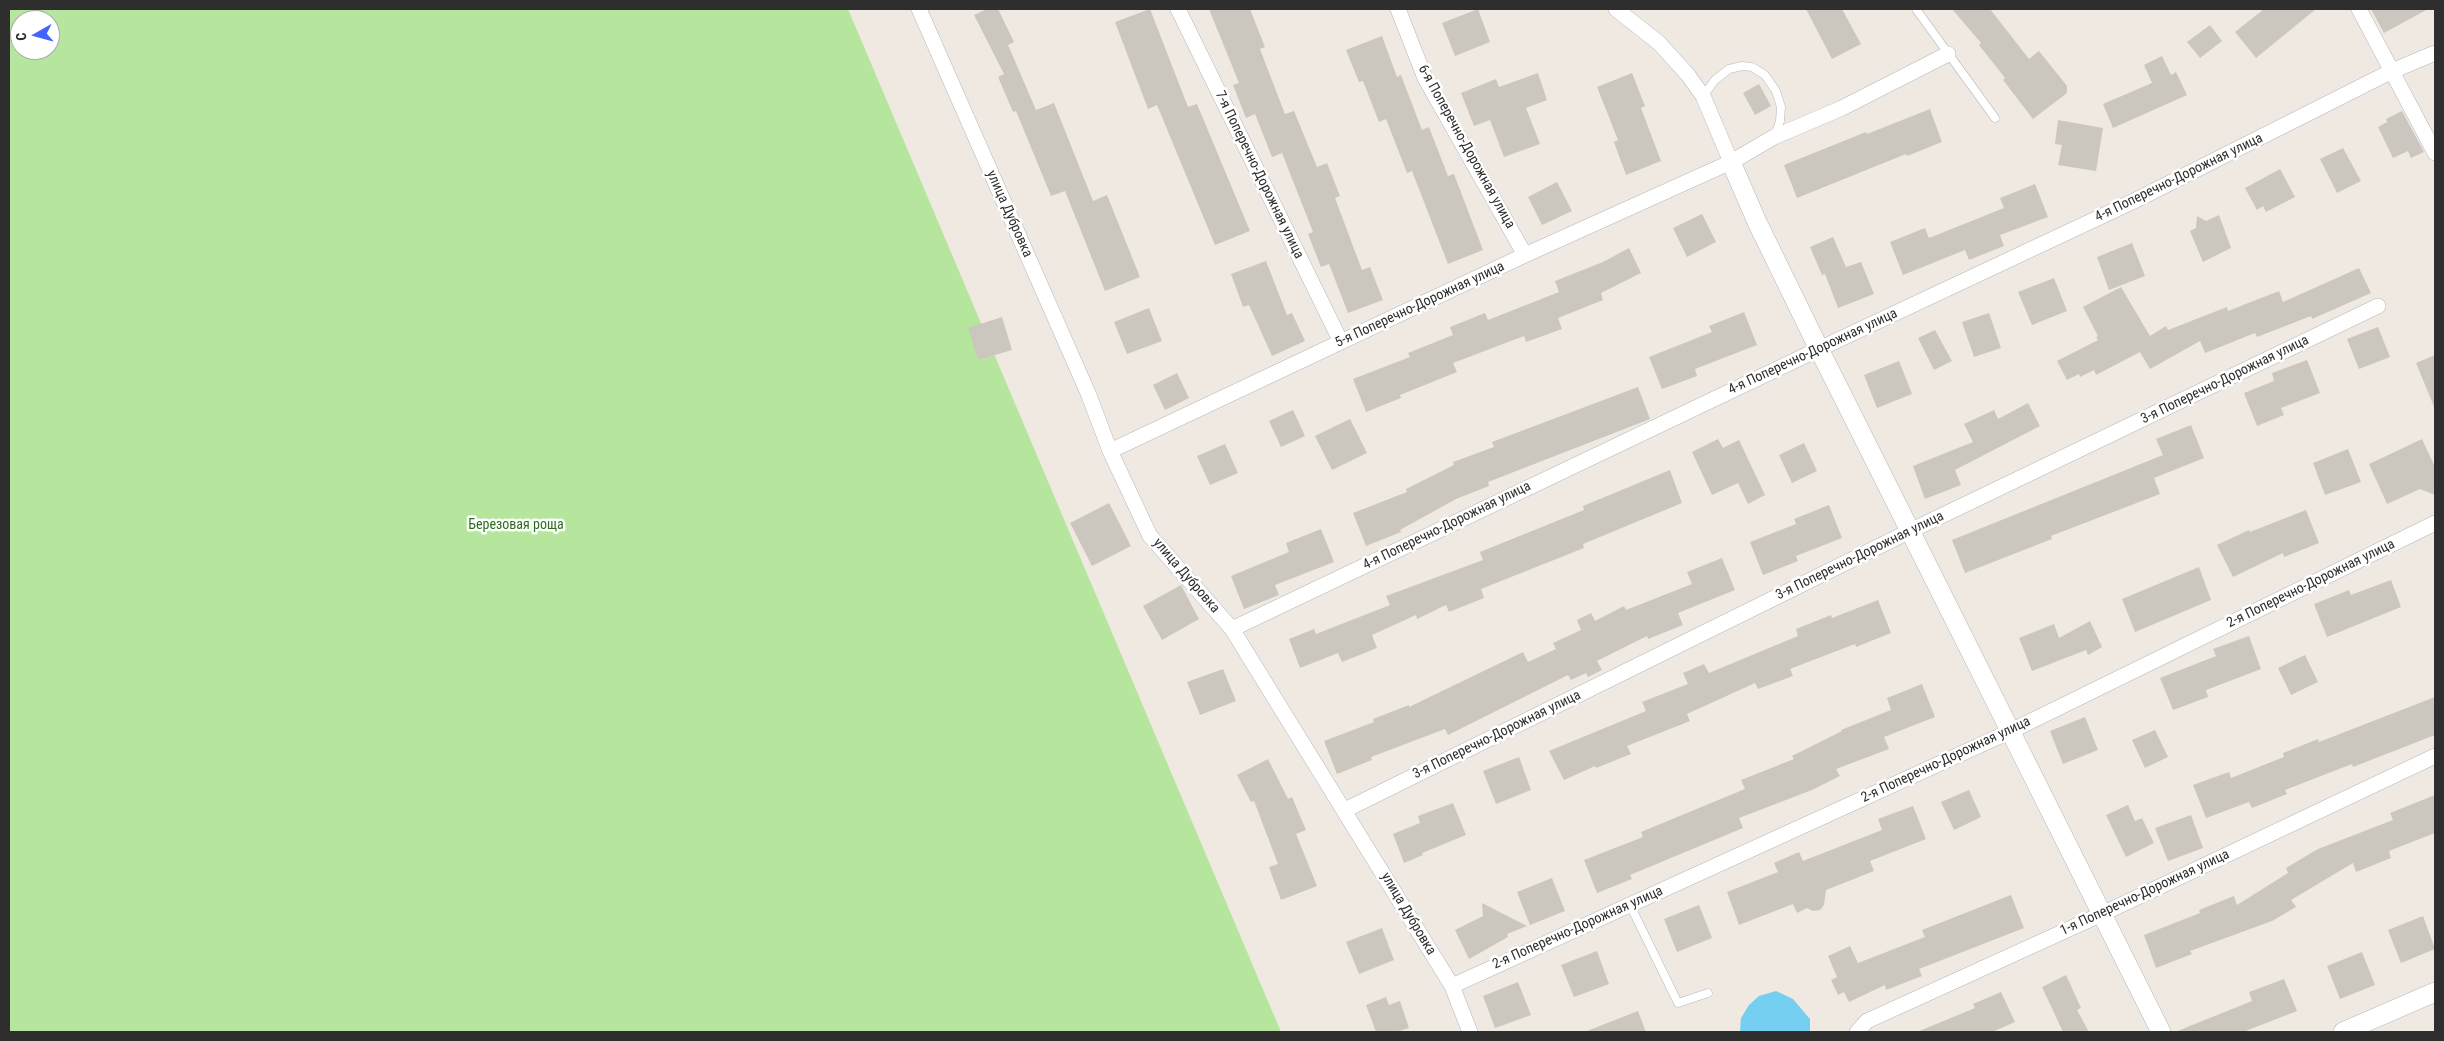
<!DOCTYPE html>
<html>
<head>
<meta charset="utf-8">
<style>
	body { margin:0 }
	#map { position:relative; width:2444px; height:1041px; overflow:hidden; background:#efe9e1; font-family:"Roboto Condensed",sans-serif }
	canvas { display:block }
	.frame { position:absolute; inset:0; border:10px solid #2e2e2e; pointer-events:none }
	.north { position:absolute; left:10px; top:10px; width:50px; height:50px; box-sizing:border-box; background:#fff; border:1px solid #ababab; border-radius:50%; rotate:263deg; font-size:14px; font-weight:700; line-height:20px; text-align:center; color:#2e2e2e }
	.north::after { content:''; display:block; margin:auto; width:18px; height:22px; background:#4264fb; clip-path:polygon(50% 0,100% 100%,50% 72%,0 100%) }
</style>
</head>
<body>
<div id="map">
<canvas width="2444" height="1041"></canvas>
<div class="frame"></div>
<div class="north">С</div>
</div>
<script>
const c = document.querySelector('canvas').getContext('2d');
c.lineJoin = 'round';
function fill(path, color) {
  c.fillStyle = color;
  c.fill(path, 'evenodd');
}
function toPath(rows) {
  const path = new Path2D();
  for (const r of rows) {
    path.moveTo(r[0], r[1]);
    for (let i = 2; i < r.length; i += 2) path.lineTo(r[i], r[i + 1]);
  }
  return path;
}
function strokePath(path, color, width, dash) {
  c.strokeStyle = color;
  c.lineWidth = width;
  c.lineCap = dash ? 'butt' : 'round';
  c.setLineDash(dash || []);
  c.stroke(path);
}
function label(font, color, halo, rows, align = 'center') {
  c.font = font + ' "Roboto Condensed",sans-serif';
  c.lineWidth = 5;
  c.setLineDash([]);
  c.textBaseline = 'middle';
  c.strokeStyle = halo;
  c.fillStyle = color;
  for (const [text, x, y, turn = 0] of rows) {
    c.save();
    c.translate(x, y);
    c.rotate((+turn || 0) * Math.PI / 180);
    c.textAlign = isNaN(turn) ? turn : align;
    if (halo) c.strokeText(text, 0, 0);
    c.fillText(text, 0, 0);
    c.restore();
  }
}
const green = toPath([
	[9,9,848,9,1281,1032,9,1032],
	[20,20,50,20,50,50,20,50]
]);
const water = toPath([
	[1776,991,1793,999,1810,1019,1810,1032,1740,1032,1741,1018,1749,1005,1759,996]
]);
const building = toPath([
	[987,9,998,9,1014,42,1008,45,1036,110,1054,103,1093,201,1107,195,1140,277,1105,291,1065,191,1051,196,1016,111,1013,112,998,77,1004,74,974,15],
	[1150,9,1188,107,1197,104,1250,231,1215,245,1157,105,1148,109,1115,22],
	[1209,9,1250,9,1265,47,1260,49,1285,114,1294,111,1317,167,1327,163,1340,196,1335,198,1362,270,1370,267,1383,300,1348,313,1329,264,1321,267,1308,234,1313,232,1282,153,1272,157,1255,114,1246,118,1233,85,1239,83],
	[1478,9,1490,42,1455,56,1442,23],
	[1806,9,1842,9,1861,44,1832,59],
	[1952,9,1990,9,2029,59,2039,51,2067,86,2067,93,2033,119,2003,80,2005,78,1979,45,1981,43],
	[2264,9,2316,9,2256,58,2235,32],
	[2371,9,2428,9,2384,33],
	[2210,25,2222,41,2200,58,2187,42],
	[1382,36,1397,77,1401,75,1422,130,1429,127,1448,176,1454,174,1483,250,1448,264,1412,171,1407,173,1386,119,1379,122,1363,81,1359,82,1346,50],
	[2162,56,2171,75,2176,72,2187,95,2113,128,2103,104,2152,83,2144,65],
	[1538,73,1547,100,1526,108,1540,144,1504,157,1490,120,1474,126,1461,93,1496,79,1499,87],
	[1632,73,1645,106,1641,108,1661,161,1626,175,1614,142,1618,140,1597,87],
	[1759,84,1771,106,1755,115,1743,93],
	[1930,109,1942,142,1907,156,1906,154,1797,198,1784,165,1866,132,1867,134],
	[2402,111,2424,152,2411,158,2408,151,2393,158,2378,127,2387,122,2386,119],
	[2058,120,2103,128,2096,171,2058,165,2062,145,2055,144],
	[2343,148,2361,181,2337,193,2320,159],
	[2280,169,2295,197,2266,212,2263,206,2257,210,2245,188],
	[1557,182,1572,211,1542,225,1528,197],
	[2035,184,2048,217,2000,235,2004,246,1969,260,1965,250,1903,275,1890,242,1925,228,1929,238,2004,208,2000,198],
	[1702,214,1716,242,1687,257,1673,228],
	[2219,215,2231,248,2203,262,2190,231,2196,228,2197,216,2206,221],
	[1833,237,1846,267,1861,262,1874,294,1838,308,1825,274,1822,275,1810,247],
	[2132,243,2145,276,2109,290,2097,257],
	[1629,248,1641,273,1601,293,1603,300,1558,318,1562,329,1526,342,1524,336,1453,363,1457,372,1400,395,1401,398,1366,412,1353,379,1410,357,1408,353,1453,335,1450,327,1485,313,1488,320,1559,292,1555,281,1603,262],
	[1266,261,1287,315,1292,313,1305,341,1272,356,1249,305,1243,307,1231,274],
	[2359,268,2371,293,2312,319,2311,316,2257,337,2255,333,2205,353,2200,341,2150,369,2140,352,2096,375,2094,370,2080,377,2079,374,2067,380,2057,361,2098,340,2096,337,2098,336,2083,307,2121,287,2150,336,2166,326,2168,330,2227,307,2228,311,2279,291,2283,302],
	[2054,278,2067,311,2032,325,2018,292],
	[1149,308,1162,341,1127,354,1114,322],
	[1744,312,1757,345,1695,369,1697,376,1662,389,1649,357,1712,332,1709,326],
	[1989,313,2001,348,1974,357,1962,322],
	[1002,317,1012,350,978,360,968,328],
	[2378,327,2390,357,2359,369,2347,339],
	[1935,330,1952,361,1934,370,1918,338],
	[2435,355,2435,409,2416,363],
	[2307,360,2320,393,2281,408,2284,415,2257,426,2244,393,2274,381,2272,373],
	[1899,361,1912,394,1877,408,1864,375],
	[1177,373,1189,398,1165,410,1153,385],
	[1638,387,1650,419,1488,482,1489,486,1456,499,1400,530,1401,532,1366,546,1353,513,1407,492,1406,489,1454,465,1453,462,1494,447,1492,442],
	[2028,403,2040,426,1955,470,1961,485,1925,499,1913,466,1973,442,1964,424,1994,410,1998,419],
	[1293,410,1305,436,1281,447,1269,421],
	[1350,419,1367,453,1332,470,1315,436],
	[2191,425,2204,458,2154,478,2160,494,2051,536,2052,539,1965,573,1952,540,2163,455,2156,439],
	[1718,439,1723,448,1739,440,1765,495,1748,504,1738,483,1712,495,1692,452],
	[2422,439,2435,467,2435,495,2420,489,2387,504,2369,464],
	[1804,443,1817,471,1792,483,1779,455],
	[1225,444,1238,473,1210,485,1197,456],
	[2348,449,2361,482,2325,495,2313,463],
	[1670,470,1682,503,1583,544,1584,548,1481,589,1484,598,1449,612,1446,605,1417,619,1416,615,1372,635,1377,648,1342,662,1338,653,1300,668,1289,639,1314,629,1316,634,1390,605,1386,596,1483,560,1480,552,1584,510,1583,506],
	[1109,503,1131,546,1092,566,1070,523],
	[1829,505,1842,538,1796,556,1798,561,1763,575,1750,542,1796,524,1794,519],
	[2306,510,2319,543,2284,557,2283,553,2233,577,2217,545,2249,530,2250,532],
	[1321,529,1334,562,1275,585,1279,595,1244,609,1231,576,1289,552,1286,543],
	[1722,558,1735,590,1678,613,1683,625,1648,639,1647,636,1597,661,1602,670,1588,677,1586,673,1571,680,1568,675,1448,735,1445,729,1371,757,1372,760,1337,774,1324,741,1374,722,1373,719,1409,705,1409,707,1523,652,1528,662,1556,649,1553,643,1581,630,1577,620,1591,613,1595,621,1624,606,1626,610,1692,584,1687,572],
	[2199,567,2211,600,2135,632,2122,599],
	[2391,580,2401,607,2327,637,2314,604,2349,590,2351,595],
	[1181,585,1199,619,1162,640,1143,606],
	[1878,600,1891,633,1856,647,1855,644,1790,669,1793,676,1758,689,1755,683,1687,714,1690,721,1627,746,1631,754,1596,768,1595,766,1564,780,1549,751,1646,711,1642,702,1688,684,1683,673,1704,664,1709,673,1798,636,1796,629,1831,615,1832,618],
	[2090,621,2102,647,2088,655,2086,650,2032,671,2019,638,2054,624,2059,638],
	[2249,636,2261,669,2206,690,2208,697,2173,710,2160,678,2216,656,2213,649],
	[2305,655,2318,682,2291,695,2278,668],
	[1223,669,1236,701,1200,715,1187,682],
	[1922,684,1935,717,1884,737,1889,749,1836,769,1840,776,1812,790,1739,818,1743,828,1630,875,1632,879,1597,893,1584,860,1643,837,1641,832,1745,789,1741,780,1794,759,1792,756,1842,731,1841,730,1891,710,1887,698],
	[2435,697,2435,735,2353,767,2352,764,2285,790,2287,794,2252,808,2249,802,2206,818,2193,785,2229,772,2231,778,2284,757,2283,753,2318,739,2319,742],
	[2085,717,2098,750,2063,764,2050,731],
	[2155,730,2168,757,2145,768,2132,740],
	[1519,757,1531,790,1496,804,1483,771],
	[1268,759,1288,799,1292,797,1306,830,1296,834,1317,886,1281,900,1269,867,1278,864,1254,801,1251,802,1237,775],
	[1969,790,1981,817,1954,830,1941,802],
	[2435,795,2435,833,2389,851,2391,858,2356,872,2353,863,2291,900,2296,907,2272,921,2190,951,2192,954,2156,968,2144,935,2200,913,2199,910,2234,896,2237,905,2288,873,2286,868,2318,849,2393,820,2390,813],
	[1453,803,1466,835,1422,853,1423,855,1404,863,1393,834,1420,823,1418,816],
	[2128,805,2135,821,2142,818,2154,843,2126,857,2106,815],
	[1913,806,1926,839,1870,861,1874,871,1826,890,1824,905,1820,910,1813,911,1807,908,1797,913,1793,904,1739,925,1727,892,1778,872,1774,863,1799,852,1803,861,1882,830,1878,819],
	[2191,815,2203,848,2168,861,2155,828],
	[1552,878,1565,911,1530,925,1517,892],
	[2011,895,2024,928,1919,969,1922,976,1886,990,1885,985,1849,1002,1844,992,1838,995,1831,980,1837,977,1828,956,1850,946,1858,963,1925,937,1922,930],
	[1482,903,1527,926,1507,934,1508,937,1469,959,1455,930,1483,916],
	[1699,905,1712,938,1677,952,1664,919],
	[2423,916,2435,949,2401,963,2388,930],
	[1382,928,1394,960,1359,974,1346,942],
	[1597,951,1609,984,1574,997,1561,965],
	[2362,952,2375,985,2340,999,2327,966],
	[2066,975,2081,1008,2077,1010,2089,1032,2063,1032,2042,987],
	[2284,979,2297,1011,2243,1032,2175,1032,2252,1001,2249,992],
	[1518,982,1531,1015,1495,1028,1483,996],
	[2001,992,2015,1022,1992,1032,1917,1032,1975,1008,1973,1004],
	[1386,997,1389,1005,1400,1001,1409,1028,1396,1032,1376,1032,1366,1005],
	[1638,1011,1646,1032,1587,1032,1587,1031]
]);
const service = toPath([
	[1916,9,1995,118],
	[1703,96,1715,80,1729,69,1742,66,1752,67,1765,75,1776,91,1781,107,1780,121,1775,135],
	[1630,905,1678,1003,1708,993]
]);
const minor = toPath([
	[919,9,1088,393,1110,451,1150,536,1232,629,1452,986,1470,1032],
	[1178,9,1341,342],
	[1398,9,1425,78,1525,255],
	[1616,9,1659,43,1688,75,1703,96,1731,162],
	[2359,9,2435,153],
	[1110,451,1525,255,1731,162,1774,137,1842,108,1948,54],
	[1232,629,1819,349,2134,201,2392,71,2435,53],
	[1345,810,1912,530,2378,306],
	[1452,986,2011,731,2435,523],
	[1857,1032,1867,1021,2102,914,2435,756]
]);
const tertiary = toPath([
	[1731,162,1757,222,1819,349,2161,1032],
	[2343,1032,2435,992]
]);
const streetNames = [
	["6-я Поперечно-Дорожная улица",1466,147,61],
	["7-я Поперечно-Дорожная улица",1259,175,64],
	["4-я Поперечно-Дорожная улица",2179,178,-26],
	["улица Дубровка",1009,214,66],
	["5-я Поперечно-Дорожная улица",1420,305,-25],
	["4-я Поперечно-Дорожная улица",1813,352,-25],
	["3-я Поперечно-Дорожная улица",2225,380,-26],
	["4-я Поперечно-Дорожная улица",1447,526,-26],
	["3-я Поперечно-Дорожная улица",1860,556,-26],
	["улица Дубровка",1186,576,49],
	["2-я Поперечно-Дорожная улица",2311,584,-26],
	["3-я Поперечно-Дорожная улица",1497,735,-26],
	["2-я Поперечно-Дорожная улица",1946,760,-25],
	["1-я Поперечно-Дорожная улица",2145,893,-25],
	["улица Дубровка",1408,914,59],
	["2-я Поперечно-Дорожная улица",1578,928,-24]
];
const parkNames = [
	["Березовая роща",516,525]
];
fill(green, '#b6e59e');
fill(water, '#75cff0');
fill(building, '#cbc7bf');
strokePath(service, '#b4b7c1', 9);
strokePath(minor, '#b4b7c1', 16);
strokePath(tertiary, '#b4b7c1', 20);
strokePath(service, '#fff', 8);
strokePath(minor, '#fff', 15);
strokePath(tertiary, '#fff', 19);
label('14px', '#2e2e2e', '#fff', streetNames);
label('14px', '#2c6e1b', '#fff', parkNames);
</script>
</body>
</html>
